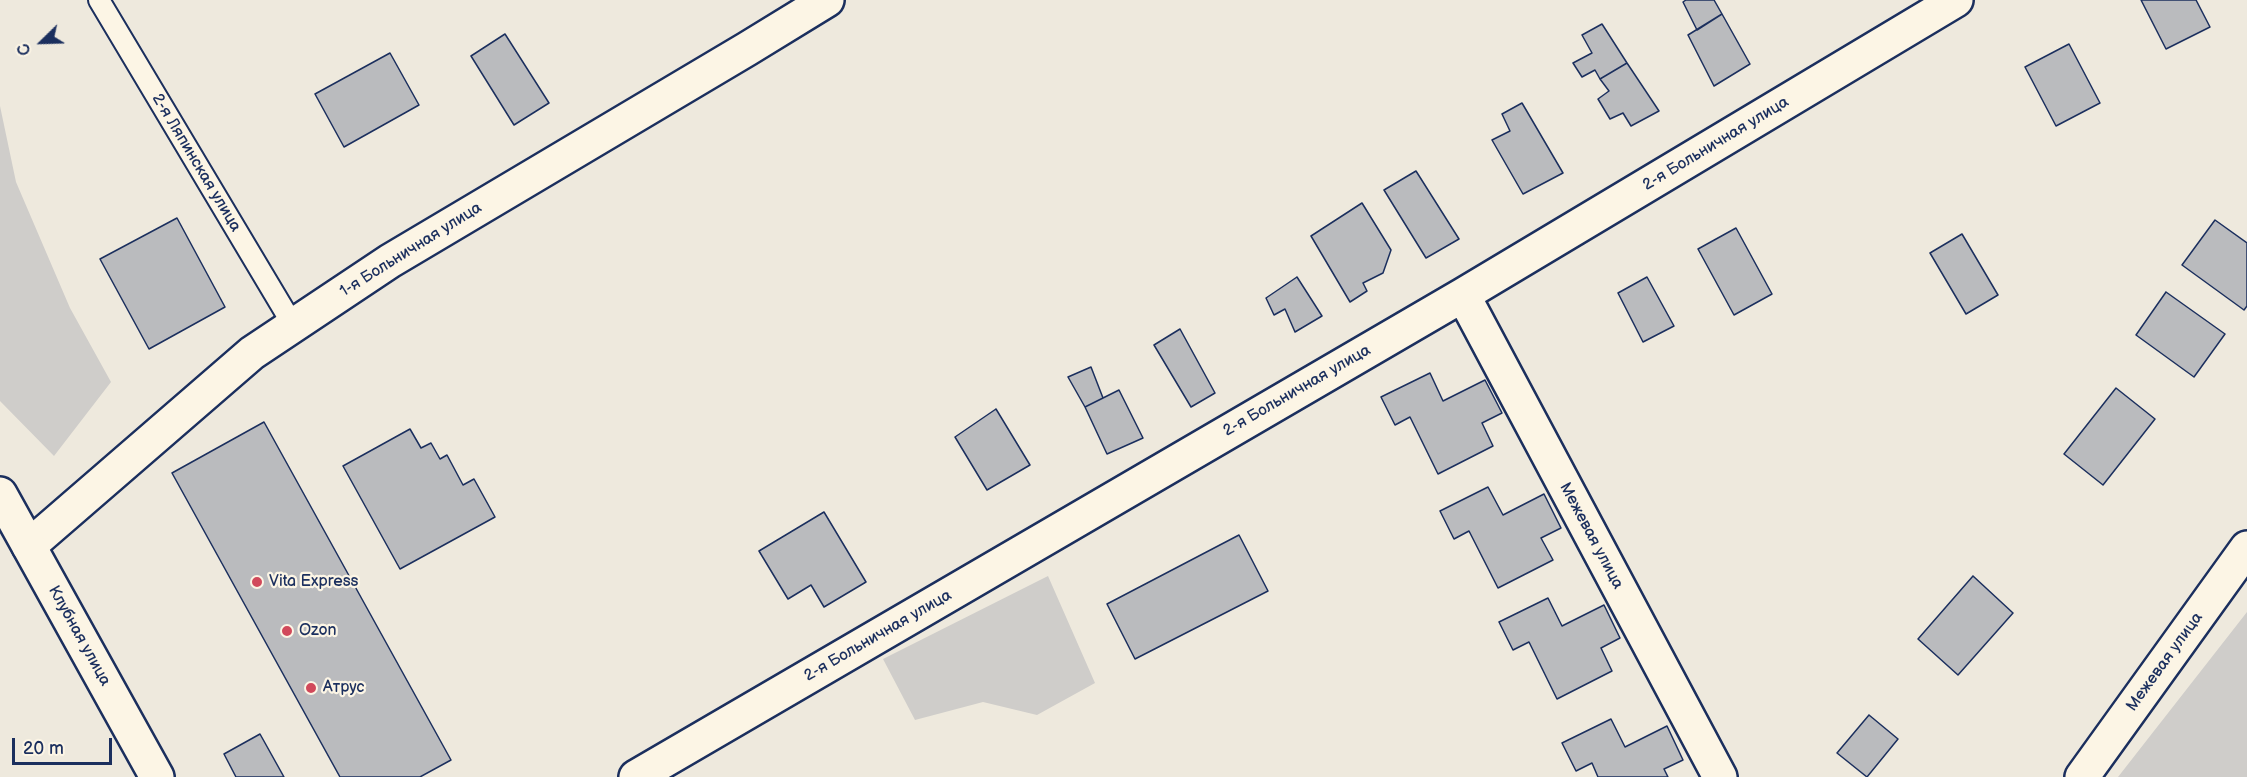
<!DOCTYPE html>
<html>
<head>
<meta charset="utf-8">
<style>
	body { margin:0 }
	#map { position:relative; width:2247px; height:777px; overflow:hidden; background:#eee9dd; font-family:"Balsamiq Sans",sans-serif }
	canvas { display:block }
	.north { position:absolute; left:12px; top:12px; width:60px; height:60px; -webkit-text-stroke:4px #fcf5e5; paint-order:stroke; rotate:247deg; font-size:16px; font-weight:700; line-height:24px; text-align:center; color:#1b2f5e }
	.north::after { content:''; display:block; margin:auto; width:21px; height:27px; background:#1b2f5e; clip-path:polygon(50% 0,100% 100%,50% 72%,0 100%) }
	.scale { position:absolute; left:12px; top:738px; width:100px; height:27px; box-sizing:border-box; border:3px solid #1b2f5e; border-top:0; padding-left:8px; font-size:18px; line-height:21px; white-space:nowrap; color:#1b2f5e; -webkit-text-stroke:4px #fcf5e5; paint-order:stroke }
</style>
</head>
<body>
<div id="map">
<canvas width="2247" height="777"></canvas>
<div class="north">С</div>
<div class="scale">20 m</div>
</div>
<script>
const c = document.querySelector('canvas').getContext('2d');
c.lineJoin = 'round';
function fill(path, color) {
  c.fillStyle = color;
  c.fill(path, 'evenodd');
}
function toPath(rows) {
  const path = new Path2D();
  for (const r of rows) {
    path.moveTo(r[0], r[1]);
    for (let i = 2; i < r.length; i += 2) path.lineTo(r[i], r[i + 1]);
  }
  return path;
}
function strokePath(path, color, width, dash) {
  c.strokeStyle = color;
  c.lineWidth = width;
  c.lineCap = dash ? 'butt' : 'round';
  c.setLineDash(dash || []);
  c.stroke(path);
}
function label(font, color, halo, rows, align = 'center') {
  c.font = font + ' "Balsamiq Sans",sans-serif';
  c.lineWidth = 4.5;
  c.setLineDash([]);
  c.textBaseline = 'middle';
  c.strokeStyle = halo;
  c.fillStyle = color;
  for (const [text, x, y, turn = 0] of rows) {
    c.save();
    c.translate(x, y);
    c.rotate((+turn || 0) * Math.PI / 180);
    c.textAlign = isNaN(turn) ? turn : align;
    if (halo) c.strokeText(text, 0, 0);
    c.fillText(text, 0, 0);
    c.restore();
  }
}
const green = toPath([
	[0,106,16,182,70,308,111,382,54,456,0,401],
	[1048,576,1095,683,1037,715,983,702,915,720,883,659],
	[2247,612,2247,777,2118,777]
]);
const building = toPath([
	[1686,0,1714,0,1722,14,1697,30,1683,2,1686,0],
	[2141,0,2196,0,2210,27,2166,49,2141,0],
	[1722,14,1750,64,1714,86,1688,35,1722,14],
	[1602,24,1627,63,1600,79,1595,70,1582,77,1573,63,1592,53,1582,35,1602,24],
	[505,34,549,103,514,125,471,56,505,34],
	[2069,44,2100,103,2056,126,2025,67,2069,44],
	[390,53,419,105,344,147,315,94,390,53],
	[1627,63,1659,111,1631,126,1623,113,1610,119,1598,99,1609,91,1600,79,1627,63],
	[1522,103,1563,173,1523,194,1492,140,1510,131,1502,114,1522,103],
	[1416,171,1459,239,1426,258,1384,190,1416,171],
	[1362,203,1391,250,1383,273,1363,283,1367,291,1350,302,1311,236,1362,203],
	[177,218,225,307,149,349,100,259,177,218],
	[2215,220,2247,243,2247,306,2244,310,2182,265,2215,220],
	[1736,228,1772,294,1734,315,1698,249,1736,228],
	[1962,234,1998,295,1966,314,1930,253,1962,234],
	[1297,277,1322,316,1295,332,1285,309,1274,315,1266,298,1297,277],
	[1647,277,1674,326,1643,342,1618,293,1647,277],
	[2166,292,2225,334,2194,377,2136,335,2166,292],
	[1180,329,1215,393,1191,407,1154,345,1180,329],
	[1091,367,1103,398,1085,407,1068,377,1091,367],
	[1430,373,1443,401,1485,380,1502,413,1482,423,1493,446,1438,474,1410,417,1395,425,1381,397,1430,373],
	[2116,388,2155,419,2103,485,2064,454,2116,388],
	[1119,390,1143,438,1107,454,1085,407,1119,390],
	[996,409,1030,465,987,490,955,437,996,409],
	[264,422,451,760,420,777,340,777,172,473,264,422],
	[410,429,421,448,431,443,440,459,447,455,463,485,474,479,495,517,400,569,343,466,410,429],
	[1488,487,1503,515,1544,494,1561,528,1541,538,1553,560,1498,588,1469,531,1454,539,1440,511,1488,487],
	[824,512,866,582,824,607,811,585,788,599,759,551,824,512],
	[1239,535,1268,591,1135,659,1107,604,1239,535],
	[1973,576,2013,613,1958,675,1918,639,1973,576],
	[1548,598,1562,626,1604,605,1620,638,1601,648,1612,671,1557,699,1529,642,1513,650,1499,622,1548,598],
	[1869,715,1898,739,1867,777,1837,753,1869,715],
	[1611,719,1625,747,1667,726,1683,760,1664,769,1668,777,1598,777,1592,763,1576,771,1562,743,1611,719],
	[260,734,284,777,236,777,224,754,260,734]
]);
const service = toPath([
	[99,0,293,325]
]);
const minor = toPath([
	[1463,295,1720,777],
	[29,546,252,353,390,261,747,49,827,0],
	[636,777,1463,295,1956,0]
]);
const tertiary = toPath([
	[0,494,157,777],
	[2082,777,2247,548]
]);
const markers = [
	[257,582,6,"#d1495b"],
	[287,631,6,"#d1495b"],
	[311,688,6,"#d1495b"]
];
const streetNames = [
	["2-я Больничная улица",1716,144,-31],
	["2-я Ляпинская улица",196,163,59],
	["1-я Больничная улица",411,250,-32],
	["2-я Больничная улица",1297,391,-30],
	["Межевая улица",1591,536,62],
	["Клубная улица",79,636,61],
	["2-я Больничная улица",878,636,-30],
	["Межевая улица",2165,662,-54]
];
const poiNames = [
	["Vita Express",269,582],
	["Ozon",299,631],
	["Атрус",323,688]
];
fill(green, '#cfcdca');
fill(building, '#babbbe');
strokePath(building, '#1b2f5e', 1.5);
strokePath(service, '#1b2f5e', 24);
strokePath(minor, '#1b2f5e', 38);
strokePath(tertiary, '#1b2f5e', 38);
strokePath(service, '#fcf5e5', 20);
strokePath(minor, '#fcf5e5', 33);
strokePath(tertiary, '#fcf5e5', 33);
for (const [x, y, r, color] of markers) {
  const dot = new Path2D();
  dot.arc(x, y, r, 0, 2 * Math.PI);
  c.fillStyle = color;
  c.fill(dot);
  strokePath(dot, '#fcf5e5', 2);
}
label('16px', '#1b2f5e', '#fcf5e5', streetNames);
label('16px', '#1b2f5e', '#fcf5e5', poiNames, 'left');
</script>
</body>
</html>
